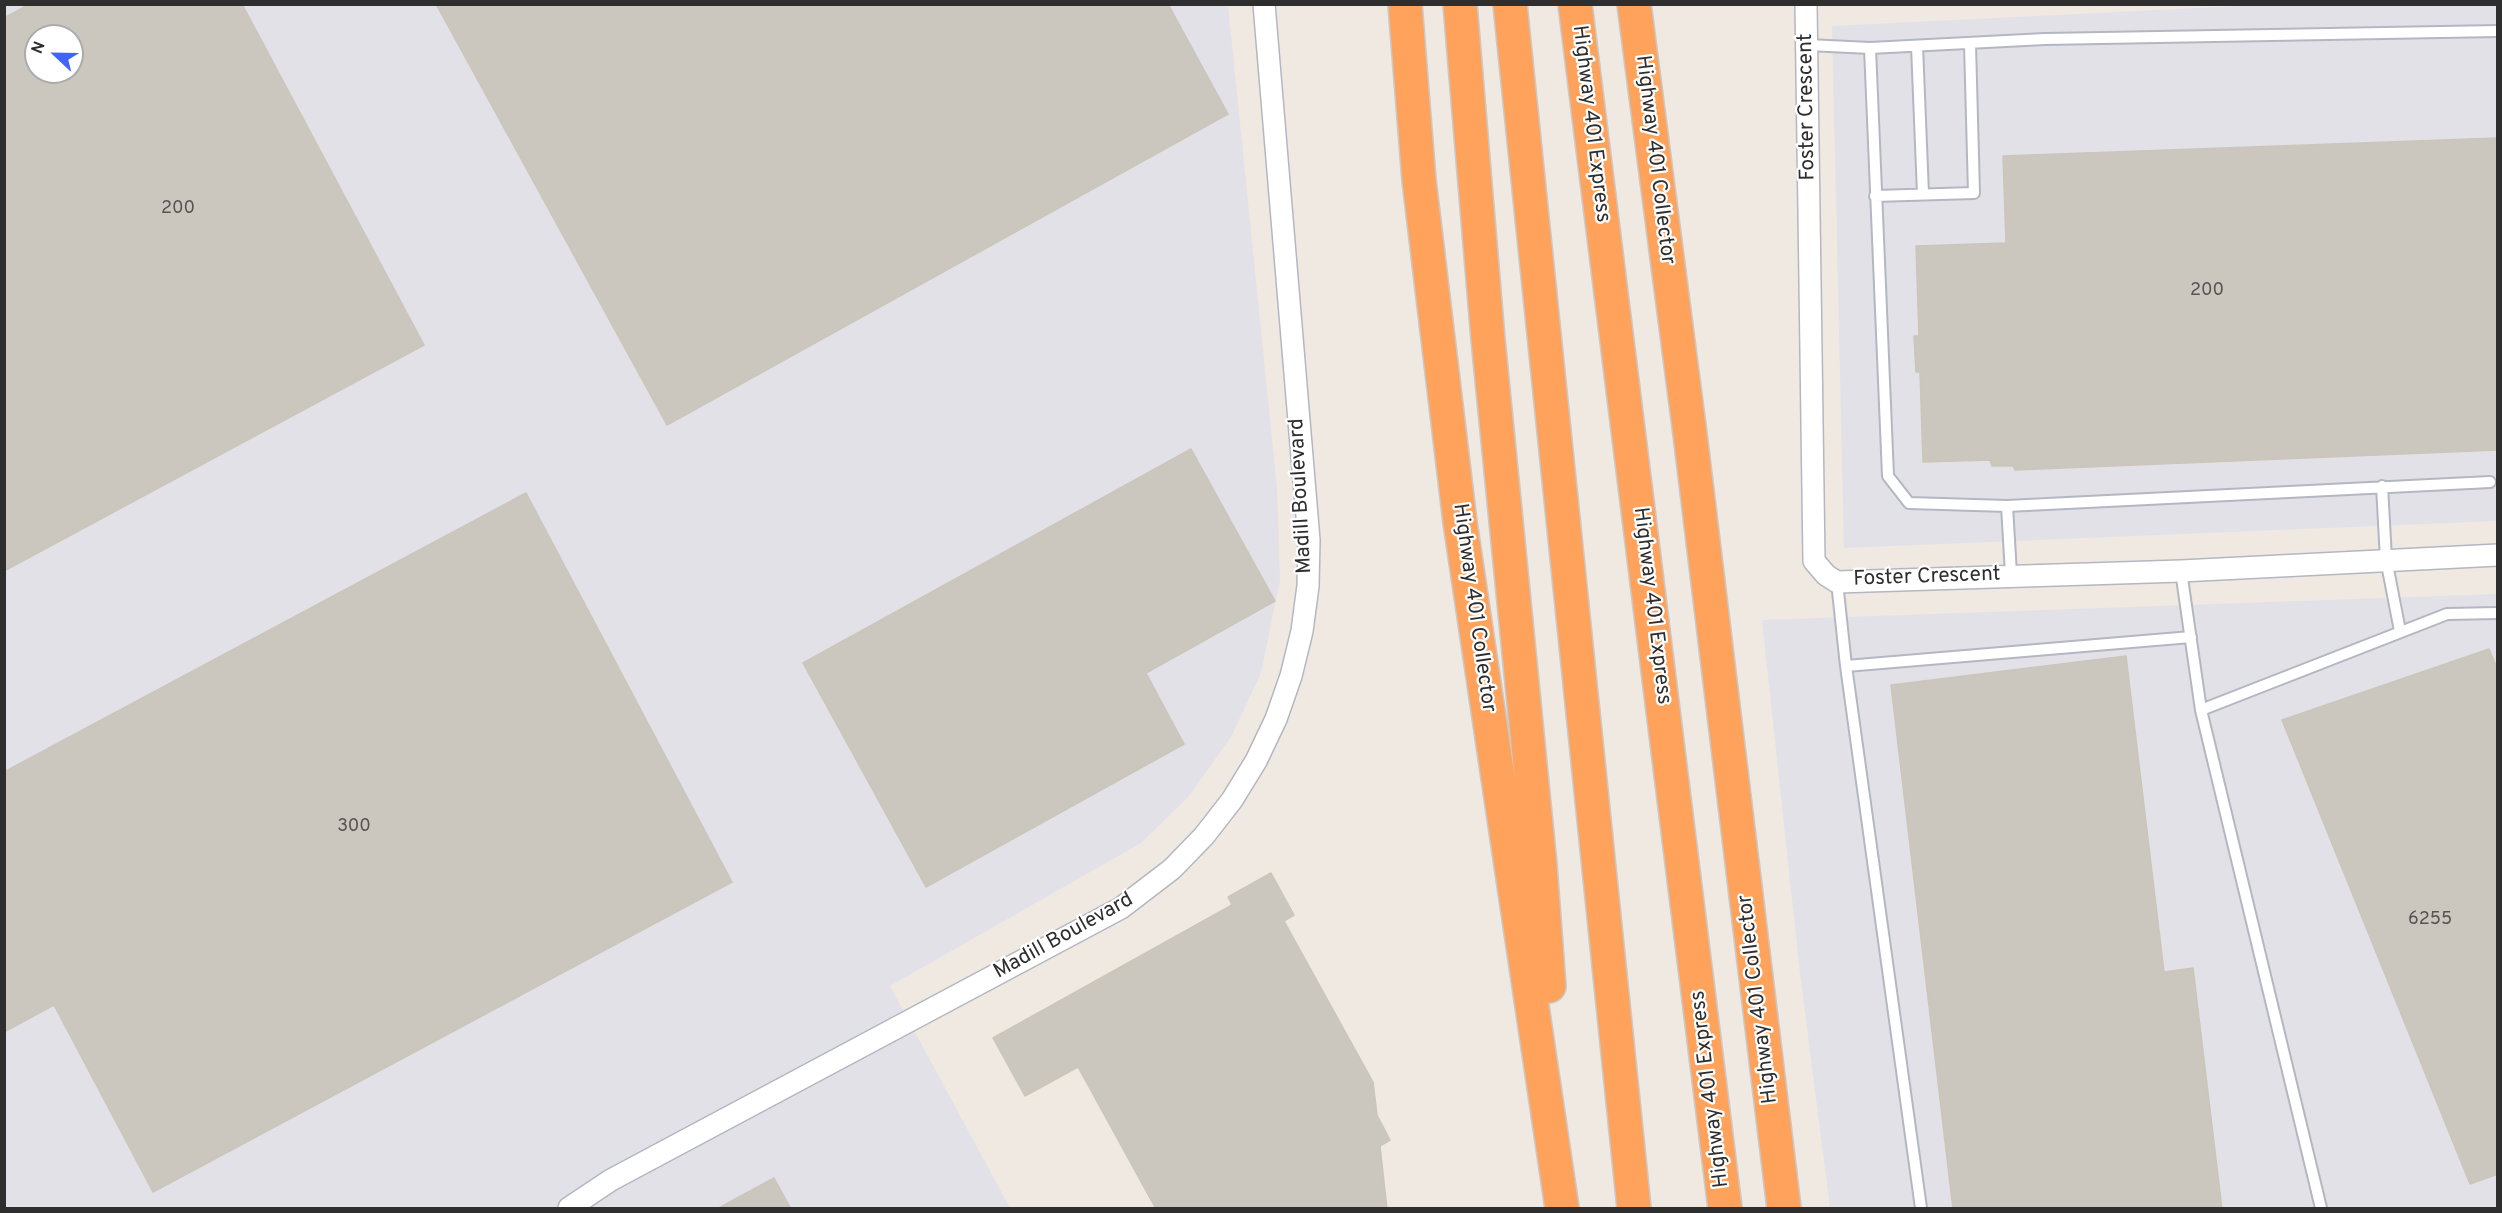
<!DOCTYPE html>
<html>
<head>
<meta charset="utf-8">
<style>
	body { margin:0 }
	#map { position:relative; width:2502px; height:1213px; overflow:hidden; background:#efe9e1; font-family:Overpass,sans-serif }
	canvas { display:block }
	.frame { position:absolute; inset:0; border:6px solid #2e2e2e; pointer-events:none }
	.north { position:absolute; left:24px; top:24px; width:60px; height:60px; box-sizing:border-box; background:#fff; border:2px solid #ababab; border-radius:50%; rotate:292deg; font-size:16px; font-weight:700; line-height:24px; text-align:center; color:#2e2e2e }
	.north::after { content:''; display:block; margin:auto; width:21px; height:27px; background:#4264fb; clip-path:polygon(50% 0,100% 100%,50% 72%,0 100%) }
</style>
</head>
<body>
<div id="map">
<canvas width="2502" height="1213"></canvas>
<div class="frame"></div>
<div class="north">N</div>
</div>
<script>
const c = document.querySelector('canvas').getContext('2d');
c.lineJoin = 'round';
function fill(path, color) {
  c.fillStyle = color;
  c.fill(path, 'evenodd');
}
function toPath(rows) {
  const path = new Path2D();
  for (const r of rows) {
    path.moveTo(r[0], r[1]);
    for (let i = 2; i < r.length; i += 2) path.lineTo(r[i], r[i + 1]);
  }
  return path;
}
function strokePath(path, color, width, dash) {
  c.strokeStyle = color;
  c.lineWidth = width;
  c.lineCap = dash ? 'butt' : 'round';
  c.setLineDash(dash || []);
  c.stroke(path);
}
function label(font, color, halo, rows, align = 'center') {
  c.font = font + ' Overpass,sans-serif';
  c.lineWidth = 4.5;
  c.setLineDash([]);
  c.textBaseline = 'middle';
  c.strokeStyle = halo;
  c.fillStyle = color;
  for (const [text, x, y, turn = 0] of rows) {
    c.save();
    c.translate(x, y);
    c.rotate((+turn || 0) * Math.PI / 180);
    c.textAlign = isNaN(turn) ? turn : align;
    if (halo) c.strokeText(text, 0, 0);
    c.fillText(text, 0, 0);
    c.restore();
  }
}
const industrial = toPath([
	[5,5,1228,5,1277,488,1280,580,1261,673,1231,737,1189,796,1141,843,890,986,1010,1208,5,1208],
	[36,36,72,36,72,72,36,72],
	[2260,5,2497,5,2497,521,1844,548,1832,26],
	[2497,594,2497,1208,1830,1208,1800,973,1762,620]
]);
const building = toPath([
	[30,4,242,4,424,345,4,571,4,18,30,4],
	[36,36,72,36,72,72,36,72,36,36],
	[436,4,1168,4,1228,114,667,425,436,4],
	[2498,138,2498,450,2015,470,2013,466,1992,466,1990,460,1923,462,1920,372,1916,372,1914,336,1919,336,1916,246,2006,243,2003,156,2498,138],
	[1191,449,1275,601,1146,673,1184,744,926,887,803,663,1191,449],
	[526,493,732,882,153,1192,54,1005,4,1032,4,772,526,493],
	[2489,649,2498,670,2498,1174,2470,1184,2282,720,2489,649],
	[2126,656,2164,972,2193,968,2222,1209,1953,1209,1891,685,2126,656],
	[1271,873,1294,915,1284,921,1373,1082,1377,1115,1390,1140,1380,1146,1387,1209,1156,1209,1078,1067,1025,1096,993,1038,1232,905,1228,897,1271,873],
	[774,1178,791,1209,717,1209,774,1178]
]);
const service = toPath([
	[1808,45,1870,48,1888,476,1909,503,2007,506],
	[1917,46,1923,194],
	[1870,48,2045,39,2498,31],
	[1875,196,1974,193,1970,44],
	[2382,486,2386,559,2400,631],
	[2181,571,2201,710,2321,1208],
	[2011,574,2007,506,2490,482],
	[1837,582,1846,666,2191,637],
	[1846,666,1921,1208],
	[2201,710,2447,614,2498,613]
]);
const minor = toPath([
	[1806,4,1814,561,1826,575,1837,582,2181,571,2498,555],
	[569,1208,611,1180,1121,908,1172,869,1204,836,1232,800,1256,761,1276,719,1291,676,1302,631,1308,586,1309,540,1264,4]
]);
const motorway = toPath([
	[1405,4,1419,180,1460,522,1562,1208],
	[1460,4,1488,339,1540,865,1549,986],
	[1510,4,1634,1208],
	[1575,4,1725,1208],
	[1634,4,1690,434,1784,1208]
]);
const numberNames = [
	["200",178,209],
	["200",2207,291],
	["300",354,827],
	["6255",2430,920]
];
const streetNames = [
	["Foster Crescent",1808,107,-91],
	["Highway 401 Express",1590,124,83],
	["Highway 401 Collector",1654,160,83],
	["Madill Boulevard",1302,496,-93],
	["Foster Crescent",1927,578,-2],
	["Highway 401 Express",1651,606,83],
	["Highway 401 Collector",1473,608,82],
	["Madill Boulevard",1064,937,-29],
	["Highway 401 Collector",1759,999,-97],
	["Highway 401 Express",1711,1089,-97]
];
fill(industrial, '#e3e1e8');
fill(building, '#cbc7bf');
strokePath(building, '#cbc5ba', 1.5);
strokePath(service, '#b4b7c1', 14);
strokePath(minor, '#b4b7c1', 24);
strokePath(motorway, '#c9c9c9', 36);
strokePath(service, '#fff', 10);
strokePath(minor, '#fff', 21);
strokePath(motorway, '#ffa35c', 33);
label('18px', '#555452', null, numberNames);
label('21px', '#2e2e2e', '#fff', streetNames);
</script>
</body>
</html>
